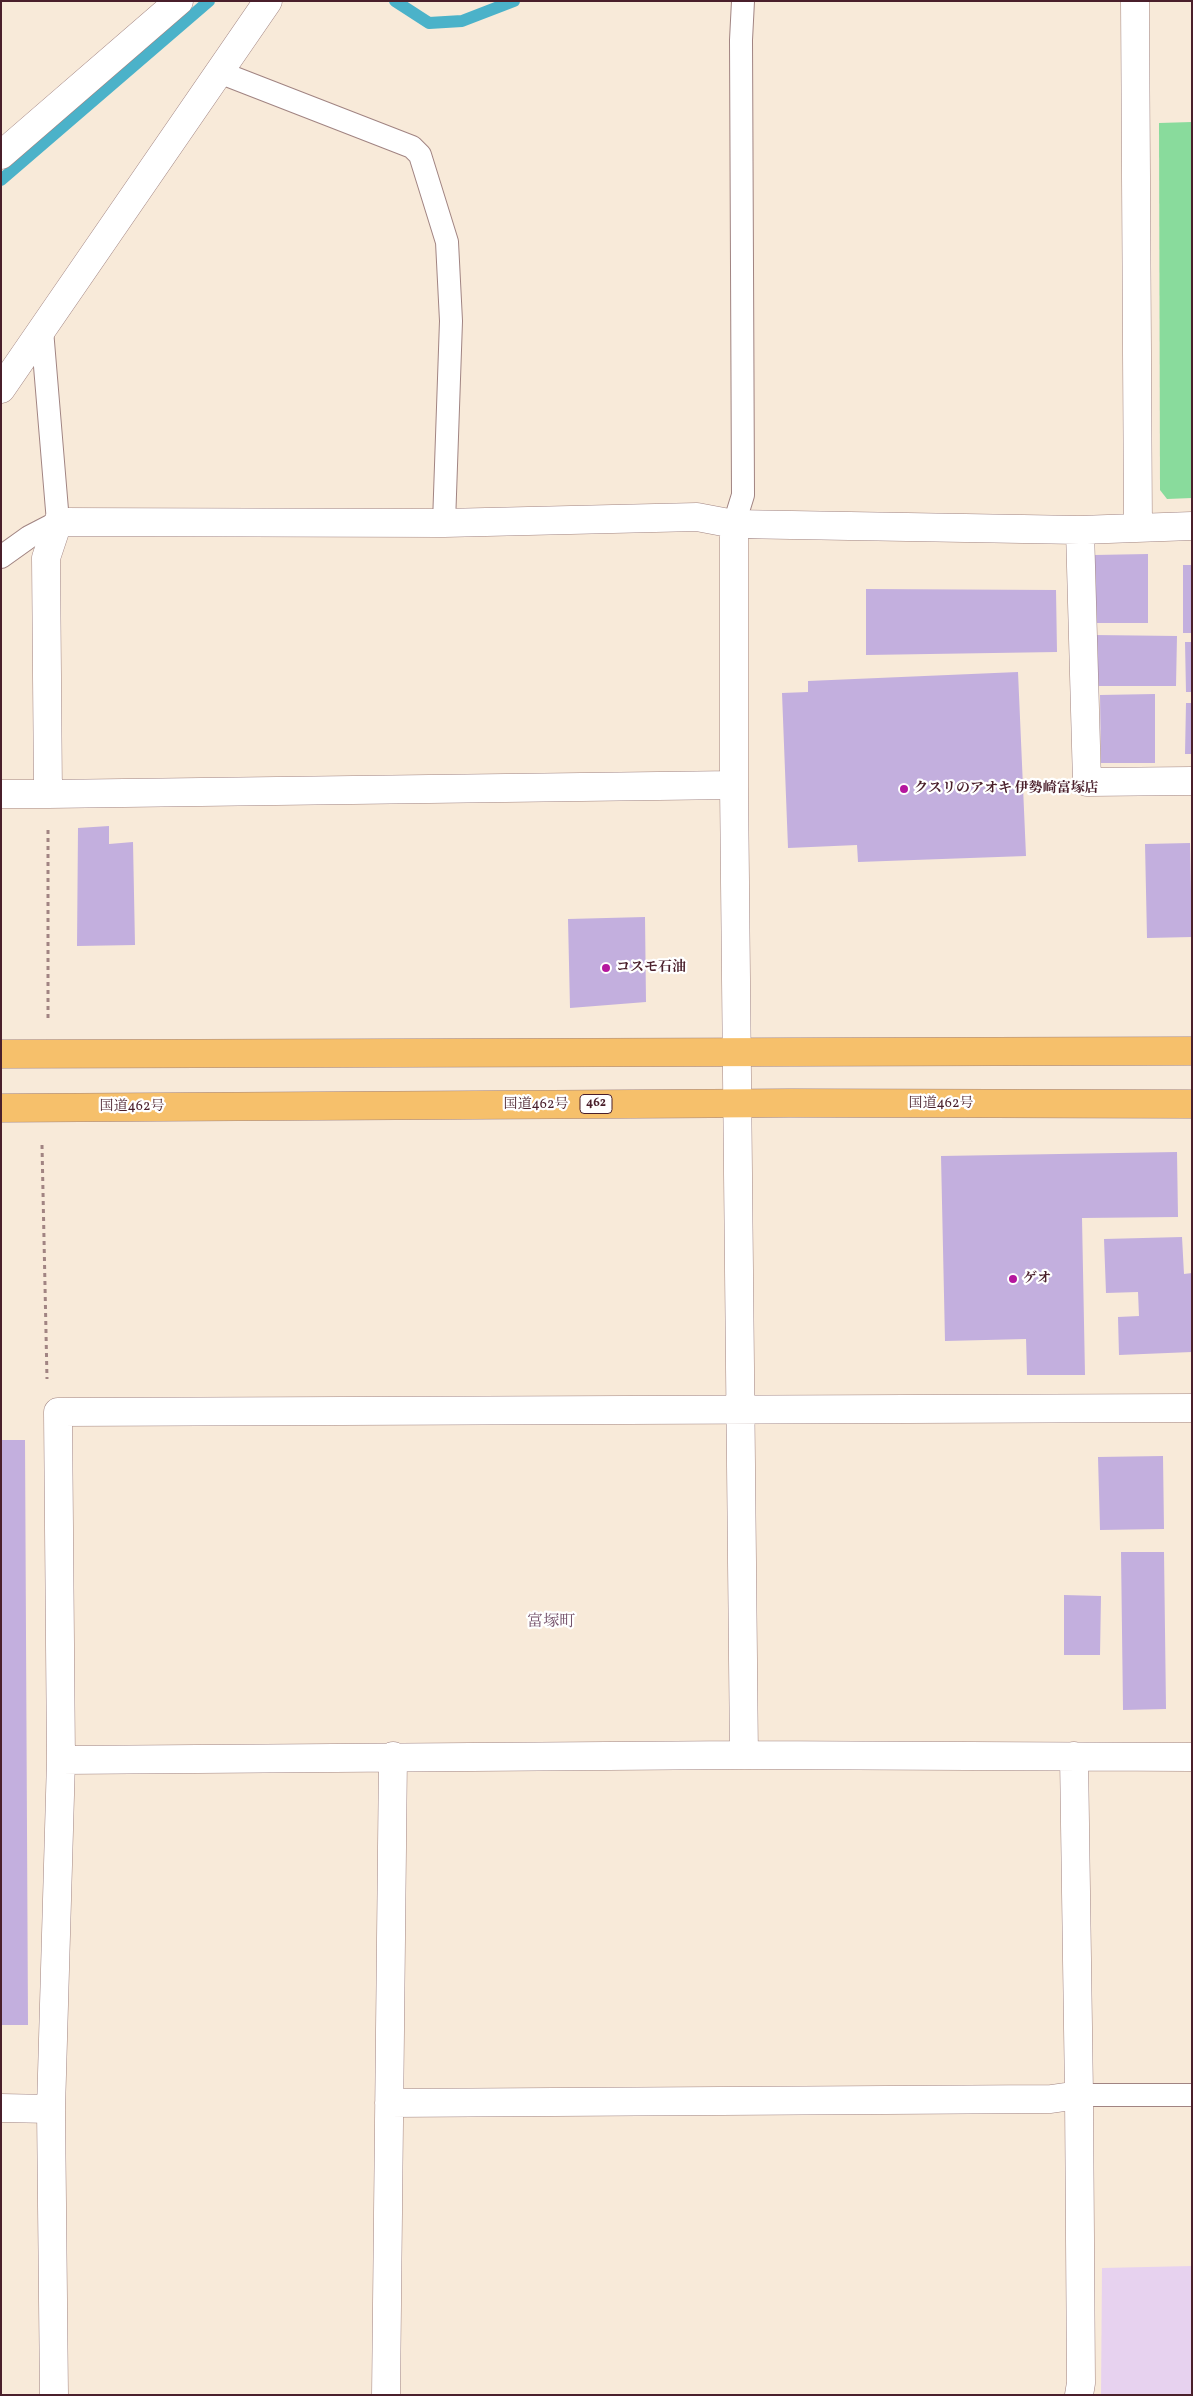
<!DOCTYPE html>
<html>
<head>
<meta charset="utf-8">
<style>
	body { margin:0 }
	#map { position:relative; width:1193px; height:2396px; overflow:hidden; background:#f8ead9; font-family:Vollkorn,serif }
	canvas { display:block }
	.frame { position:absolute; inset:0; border:2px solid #4a1f2b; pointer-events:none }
</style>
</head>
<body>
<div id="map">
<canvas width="1193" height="2396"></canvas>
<div class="frame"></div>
</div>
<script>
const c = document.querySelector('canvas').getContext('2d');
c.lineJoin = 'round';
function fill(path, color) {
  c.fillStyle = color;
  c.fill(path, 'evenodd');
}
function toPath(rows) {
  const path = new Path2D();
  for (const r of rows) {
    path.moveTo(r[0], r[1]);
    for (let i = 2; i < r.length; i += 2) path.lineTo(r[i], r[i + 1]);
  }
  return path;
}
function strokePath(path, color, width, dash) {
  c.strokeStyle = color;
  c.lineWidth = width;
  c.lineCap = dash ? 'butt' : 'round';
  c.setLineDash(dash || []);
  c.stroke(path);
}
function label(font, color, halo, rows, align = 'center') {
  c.font = font + ' Vollkorn,"Noto Serif JP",serif';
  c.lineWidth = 4.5;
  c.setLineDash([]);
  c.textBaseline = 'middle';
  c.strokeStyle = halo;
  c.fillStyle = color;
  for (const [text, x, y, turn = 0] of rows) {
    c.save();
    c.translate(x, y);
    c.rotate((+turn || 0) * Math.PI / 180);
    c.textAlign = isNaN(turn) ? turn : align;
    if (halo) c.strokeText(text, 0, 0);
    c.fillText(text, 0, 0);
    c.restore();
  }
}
const built = toPath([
	[1192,2266,1192,2395,1101,2395,1102,2268]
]);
const green = toPath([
	[1192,122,1192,498,1167,499,1160,490,1159,123]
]);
const stream = toPath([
	[395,1,429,23,462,21,514,1],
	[1,180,209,1]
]);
const building = toPath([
	[1148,554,1148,623,1094,623,1094,555],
	[1183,565,1192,565,1192,633,1183,633],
	[866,589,1056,590,1057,652,866,655],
	[1095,635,1177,636,1176,686,1095,686],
	[1185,642,1192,642,1192,692,1186,692],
	[1018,672,1026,856,858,862,857,845,788,848,782,693,808,692,808,681],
	[1155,694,1155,763,1101,763,1100,695],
	[1186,703,1192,703,1192,754,1185,754],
	[109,826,109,844,133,842,135,945,77,946,78,828],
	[1190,843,1192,937,1147,938,1145,844],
	[645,917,646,1002,570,1008,568,919],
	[1177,1152,1178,1217,1082,1218,1085,1375,1027,1375,1026,1339,945,1341,941,1156],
	[1182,1237,1184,1274,1192,1273,1192,1352,1119,1355,1118,1317,1139,1316,1138,1292,1106,1293,1104,1239],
	[1,1440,25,1440,28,2025,1,2025],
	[1163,1456,1164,1529,1100,1530,1098,1457],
	[1121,1552,1164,1552,1166,1709,1123,1710],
	[1064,1595,1101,1596,1100,1655,1064,1655]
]);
const path = toPath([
	[48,830,48,1019],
	[42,1145,47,1379]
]);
const service = toPath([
	[219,72,412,147,420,155,447,242,451,321,444,523],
	[734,524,743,495,741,40,743,1],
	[1,557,29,537,58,522,42,330],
	[1079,2095,1192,2095]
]);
const minor = toPath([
	[1135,1,1138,527],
	[1,155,179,1],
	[734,524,734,785,744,1755],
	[1080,530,1087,782,1192,781],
	[1,794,48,794,46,558,58,522,444,523,697,517,734,524,1080,530,1192,526],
	[48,794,734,785],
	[1074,1756,1079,2095,1081,2383,1079,2395],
	[61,1760,744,1755,1192,1757],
	[389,2103,1051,2099,1079,2095],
	[1,2108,51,2109],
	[54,2395,51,2109,61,1760,58,1412,1192,1408],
	[386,2395,393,1756]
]);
const tertiary = toPath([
	[1,389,268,1]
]);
const trunk = toPath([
	[1,1054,1192,1051],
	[1,1108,790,1103,1192,1104]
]);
const markers = [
	[904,789,5,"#b5179e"],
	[606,968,5,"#b5179e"],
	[1013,1279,5,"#b5179e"]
];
const shields = [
	[596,1104,32]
];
const shieldNames = [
	["462",596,1104]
];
const poiNames = [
	["クスリのアオキ 伊勢崎富塚店",914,789],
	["コスモ石油",616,968],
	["ゲオ",1023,1279]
];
const streetNames = [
	["国道462号",941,1104],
	["国道462号",536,1105],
	["国道462号",132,1107]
];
const quarterNames = [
	["富塚町",551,1623]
];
fill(built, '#e7d2ef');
fill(green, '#89db9c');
strokePath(stream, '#4bb2c9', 12);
fill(building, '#c3afde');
strokePath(service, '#a18482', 24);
strokePath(minor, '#a18482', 29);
strokePath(tertiary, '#a18482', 29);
strokePath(trunk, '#a18482', 29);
strokePath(path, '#a18482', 3, [4, 4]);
strokePath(service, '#fff', 22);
strokePath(minor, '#fff', 28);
strokePath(tertiary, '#fff', 28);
strokePath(trunk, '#f6c06b', 28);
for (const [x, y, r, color] of markers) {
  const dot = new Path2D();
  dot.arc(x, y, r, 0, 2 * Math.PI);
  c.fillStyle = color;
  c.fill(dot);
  strokePath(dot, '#fff', 2);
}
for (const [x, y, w] of shields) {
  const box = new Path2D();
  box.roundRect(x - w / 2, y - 9.5, w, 19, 4);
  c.fillStyle = '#fff';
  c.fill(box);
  strokePath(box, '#4a1f2b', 1);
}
label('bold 12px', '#4a1f2b', null, shieldNames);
label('bold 14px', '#4a1f2b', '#fff', poiNames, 'left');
label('14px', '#4a1f2b', '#fff', streetNames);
label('16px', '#74516a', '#fff', quarterNames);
</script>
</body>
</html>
